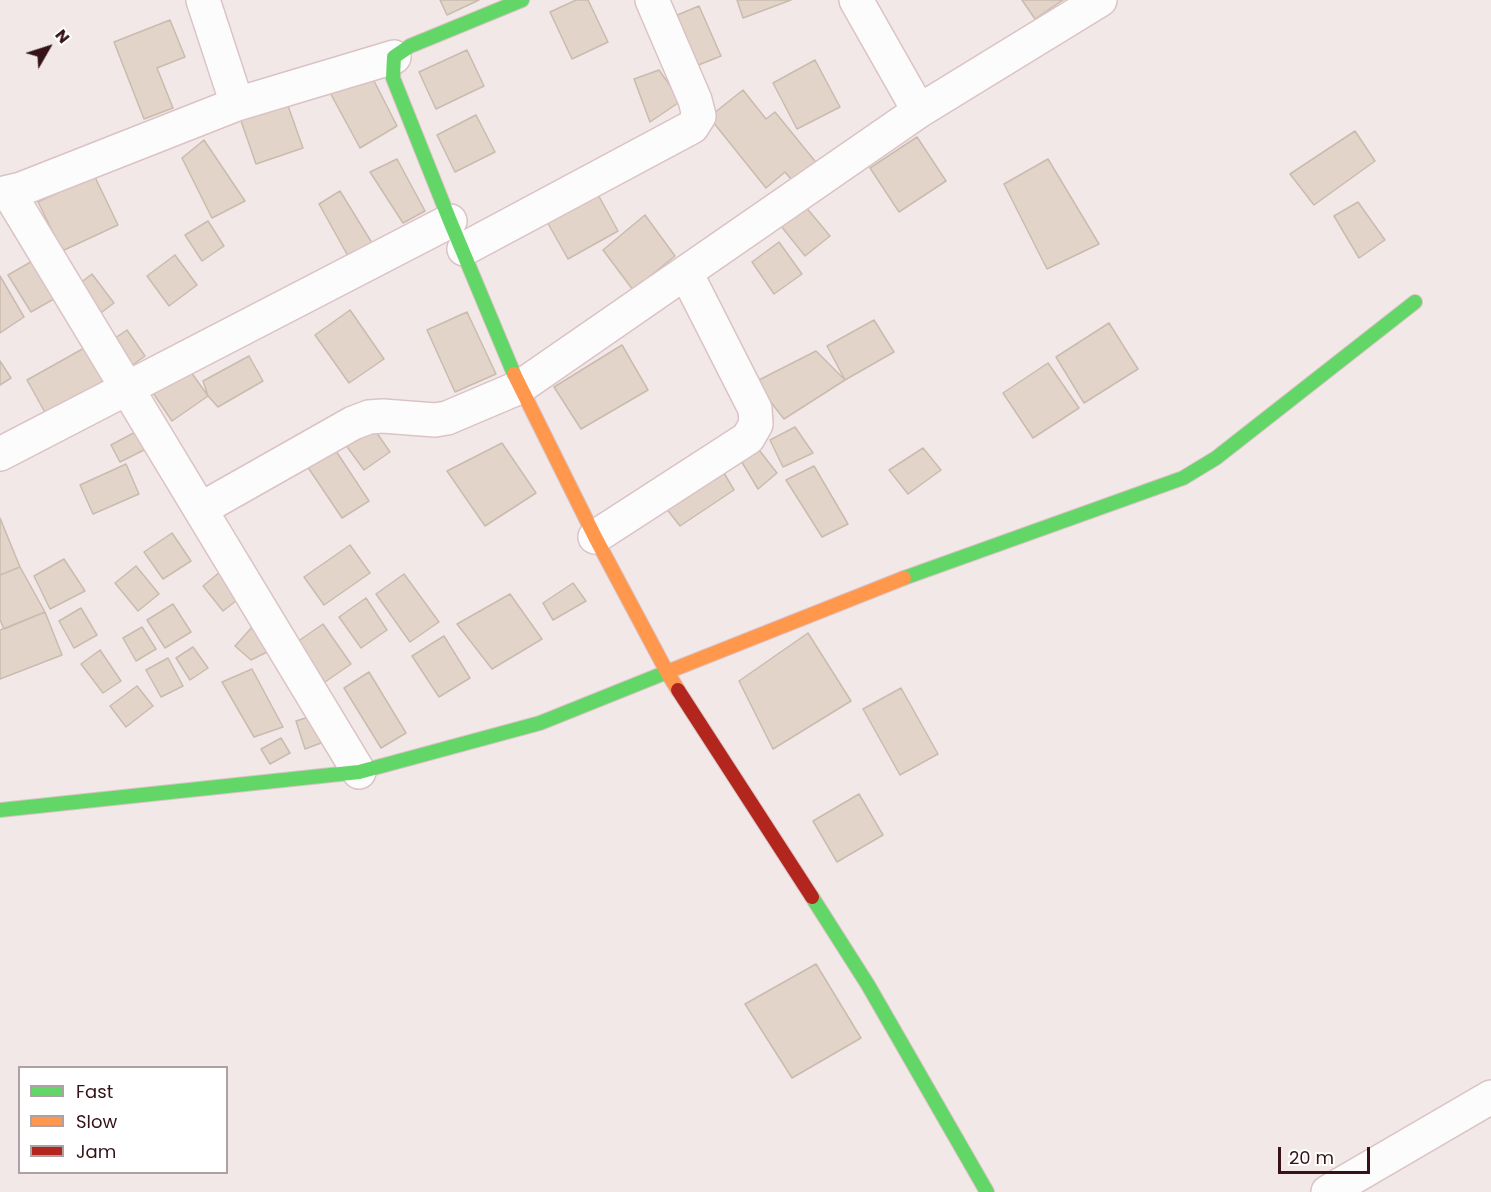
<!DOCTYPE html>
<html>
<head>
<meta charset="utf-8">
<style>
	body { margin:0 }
	#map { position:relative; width:1491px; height:1192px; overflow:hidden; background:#f2e8e8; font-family:Poppins,sans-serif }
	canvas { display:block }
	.legend { position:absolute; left:18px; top:1066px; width:210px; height:108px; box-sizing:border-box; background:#fff; border:2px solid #aea1a3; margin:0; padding:8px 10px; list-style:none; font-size:18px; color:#351318 }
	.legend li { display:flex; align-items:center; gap:12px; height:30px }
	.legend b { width:30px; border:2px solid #aea1a3 }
	.north { position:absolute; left:18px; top:18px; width:60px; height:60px; -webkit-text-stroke:4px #fff; paint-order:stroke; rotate:51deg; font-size:16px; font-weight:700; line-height:24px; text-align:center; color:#351318 }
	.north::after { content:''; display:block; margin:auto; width:21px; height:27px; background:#351318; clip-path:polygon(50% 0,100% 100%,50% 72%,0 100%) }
	.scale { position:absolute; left:1278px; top:1147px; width:92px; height:27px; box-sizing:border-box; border:3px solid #351318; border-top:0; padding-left:8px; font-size:18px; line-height:21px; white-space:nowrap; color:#351318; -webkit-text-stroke:4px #fff; paint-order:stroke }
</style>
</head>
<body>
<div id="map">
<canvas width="1491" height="1192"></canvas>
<ul class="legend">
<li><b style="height:8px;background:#63d668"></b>Fast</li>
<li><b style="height:8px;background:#ff974d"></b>Slow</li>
<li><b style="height:8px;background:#b3261e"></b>Jam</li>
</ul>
<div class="north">N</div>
<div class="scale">20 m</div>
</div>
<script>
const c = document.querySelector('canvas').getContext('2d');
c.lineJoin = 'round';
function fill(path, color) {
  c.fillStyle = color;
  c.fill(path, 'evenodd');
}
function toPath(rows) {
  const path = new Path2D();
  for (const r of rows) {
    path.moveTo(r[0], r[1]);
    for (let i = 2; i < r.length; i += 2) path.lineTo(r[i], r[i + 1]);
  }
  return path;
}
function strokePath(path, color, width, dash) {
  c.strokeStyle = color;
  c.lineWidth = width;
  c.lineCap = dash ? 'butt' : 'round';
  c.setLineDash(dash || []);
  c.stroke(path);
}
const building = toPath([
	[440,0,479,0,447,15,440,0],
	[576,0,588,0,608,42,572,59,550,12,576,0],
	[737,0,791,0,743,18,737,0],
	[1022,0,1063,0,1035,19,1022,0],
	[699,6,721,56,696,66,675,16,699,6],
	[170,20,185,57,157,68,173,108,144,119,114,42,170,20],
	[467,50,484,86,436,109,419,72,467,50],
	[815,60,840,107,797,129,773,83,815,60],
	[659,70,681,101,650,122,634,79,659,70],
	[370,73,397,126,360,148,327,87,370,73],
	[743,90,766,119,775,112,819,166,796,185,785,172,766,188,709,117,743,90],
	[287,103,303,148,256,164,240,118,287,103],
	[476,115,495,152,455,172,437,135,476,115],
	[1355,131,1375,161,1314,205,1290,174,1355,131],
	[917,137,946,181,899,212,870,168,917,137],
	[204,140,245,201,212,218,182,158,204,140],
	[397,159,425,211,403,223,370,172,397,159],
	[1048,159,1099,244,1047,269,1004,184,1048,159],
	[94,175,118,225,62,251,38,202,94,175],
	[340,191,372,243,348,256,319,204,340,191],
	[596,191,618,231,568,259,546,220,596,191],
	[1358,202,1385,240,1359,258,1334,216,1358,202],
	[805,206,830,236,805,256,781,226,805,206],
	[645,215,675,256,633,290,603,250,645,215],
	[208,221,224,246,202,261,185,235,208,221],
	[779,242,802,274,774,294,752,262,779,242],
	[175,255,197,285,169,306,147,276,175,255],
	[36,259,59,296,31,312,8,275,36,259],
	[92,274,114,303,98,315,76,286,92,274],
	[0,276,24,317,0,333,0,276],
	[350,310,384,359,349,383,315,335,350,310],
	[467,312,496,374,455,392,427,330,467,312],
	[874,320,894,352,845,380,827,346,874,320],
	[1109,323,1138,369,1084,403,1056,357,1109,323],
	[127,330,145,356,127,369,109,342,127,330],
	[622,345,648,390,581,429,554,387,622,345],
	[86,347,106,382,47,416,27,380,86,347],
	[816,351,845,380,784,419,755,382,816,351],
	[249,356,263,381,218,407,208,396,203,381,249,356],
	[0,361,11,378,0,385,0,361],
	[1048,363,1079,408,1033,438,1003,393,1048,363],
	[186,365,208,396,172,421,151,390,186,365],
	[372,426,390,452,364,470,345,444,372,426],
	[795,427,813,453,783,467,770,440,795,427],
	[139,430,148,448,120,462,111,445,139,430],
	[502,443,536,493,485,526,447,471,502,443],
	[332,445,369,501,342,518,305,463,332,445],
	[756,446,777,473,758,489,737,454,756,446],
	[923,448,941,470,908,494,889,470,923,448],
	[126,464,139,494,93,514,80,485,126,464],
	[814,466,848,524,822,537,786,480,814,466],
	[721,468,734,490,680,526,662,503,721,468],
	[0,518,20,567,0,575,0,518],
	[172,533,191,561,163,579,144,552,172,533],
	[350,545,370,573,324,605,304,577,350,545],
	[64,559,85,591,50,609,34,576,64,559],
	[136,566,159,594,138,611,115,583,136,566],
	[20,567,45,612,4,629,0,620,0,575,20,567],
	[220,572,241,597,223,611,203,586,220,572],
	[404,574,439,622,410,642,376,594,404,574],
	[573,583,586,601,553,620,543,603,573,583],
	[510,594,542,639,492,669,457,624,510,594],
	[366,598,387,630,361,648,339,617,366,598],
	[173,604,191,632,165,648,147,620,173,604],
	[81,608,97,635,74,648,59,621,81,608],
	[45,612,62,655,0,679,0,630,45,612],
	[323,624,351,664,325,682,297,642,323,624],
	[254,625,267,652,251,660,235,646,254,625],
	[142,627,156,649,136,661,123,638,142,627],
	[808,633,851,701,773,749,739,681,808,633],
	[444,636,470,678,439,697,412,656,444,636],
	[193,647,208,668,190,680,176,658,193,647],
	[100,650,121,681,103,693,81,664,100,650],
	[168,658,183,686,161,697,146,670,168,658],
	[252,669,283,727,254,737,222,682,252,669],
	[369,672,406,733,381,748,344,688,369,672],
	[137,686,153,706,126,727,110,706,137,686],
	[901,688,938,754,900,775,863,709,901,688],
	[312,716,321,743,305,749,296,721,312,716],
	[281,738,290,753,270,764,261,749,281,738],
	[859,794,883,835,837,862,813,821,859,794],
	[816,964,861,1038,792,1078,745,1004,816,964]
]);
const street = toPath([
	[203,0,237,104],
	[856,0,919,111],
	[9,193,359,772],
	[0,194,21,189,237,104,394,57],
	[464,249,692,127,699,116,695,100,652,0],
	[0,454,450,221],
	[201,509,353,423,369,417,383,416,435,420,447,418,520,387,919,111,1100,0],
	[595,537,748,438,756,424,755,409,686,273],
	[1328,1192,1491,1097]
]);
const fast = toPath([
	[514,374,450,221,393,78,394,57,410,46,522,0],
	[904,578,1183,478,1216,458,1415,302],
	[0,810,359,772,540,723,672,670],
	[812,897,868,985,987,1192]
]);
const slow = toPath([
	[514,374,595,537,667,672,678,690],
	[672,670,904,578]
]);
const jam = toPath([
	[678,690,812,897]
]);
fill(building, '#e2d4c9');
strokePath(building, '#cabbae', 1.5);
strokePath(street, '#dbc3c5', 36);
strokePath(fast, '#dbc3c5', 16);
strokePath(slow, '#dbc3c5', 16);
strokePath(jam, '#dbc3c5', 16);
strokePath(street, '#fdfcfc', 33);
strokePath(fast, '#63d668', 14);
strokePath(slow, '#ff974d', 14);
strokePath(jam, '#b3261e', 14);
</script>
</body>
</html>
